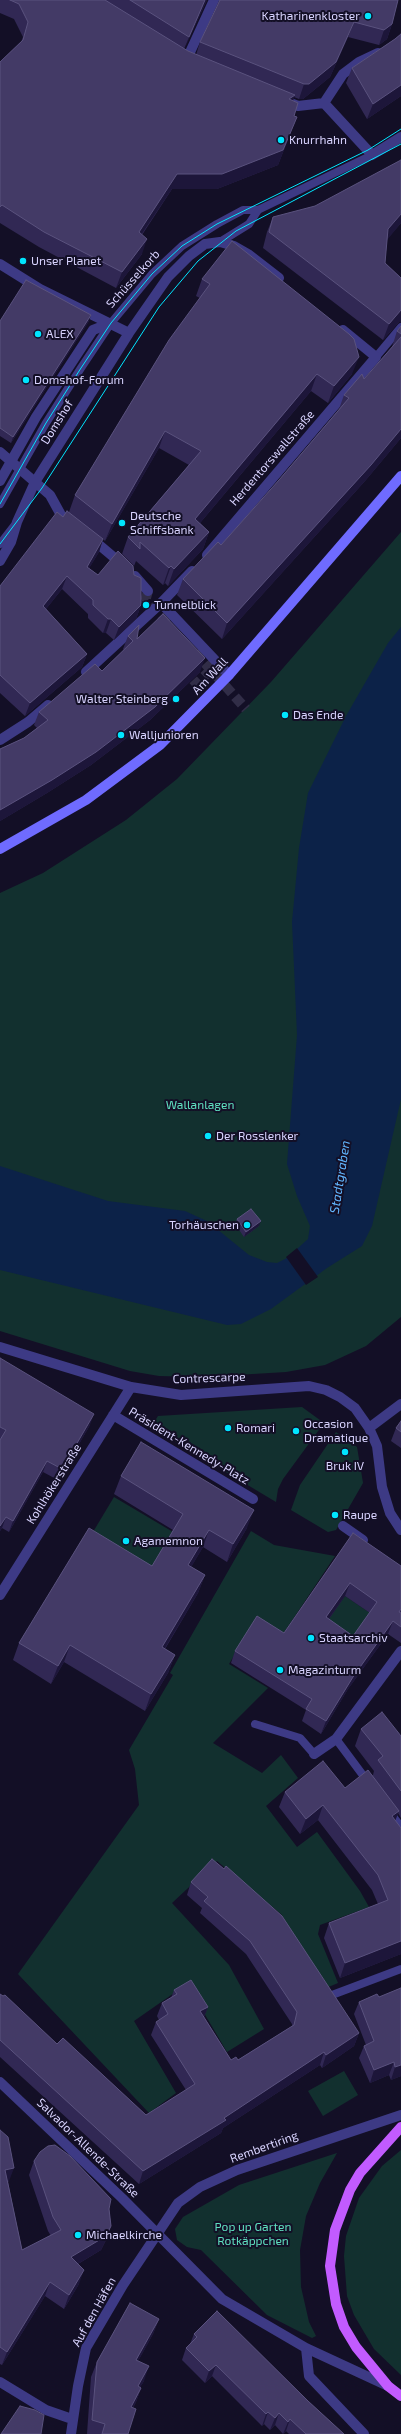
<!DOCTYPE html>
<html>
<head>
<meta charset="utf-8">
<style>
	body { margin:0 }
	canvas { display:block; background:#130f26 }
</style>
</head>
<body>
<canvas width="401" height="2434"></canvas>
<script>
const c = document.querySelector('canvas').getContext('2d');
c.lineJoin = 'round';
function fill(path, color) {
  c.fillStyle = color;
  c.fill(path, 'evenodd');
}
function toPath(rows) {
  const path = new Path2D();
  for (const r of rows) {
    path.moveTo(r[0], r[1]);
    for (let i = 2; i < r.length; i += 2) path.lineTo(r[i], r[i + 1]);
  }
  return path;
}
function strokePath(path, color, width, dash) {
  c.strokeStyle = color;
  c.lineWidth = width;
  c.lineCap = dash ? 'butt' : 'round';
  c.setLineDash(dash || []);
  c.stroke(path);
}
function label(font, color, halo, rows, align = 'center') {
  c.font = font + ' "Exo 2",sans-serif';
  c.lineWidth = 4;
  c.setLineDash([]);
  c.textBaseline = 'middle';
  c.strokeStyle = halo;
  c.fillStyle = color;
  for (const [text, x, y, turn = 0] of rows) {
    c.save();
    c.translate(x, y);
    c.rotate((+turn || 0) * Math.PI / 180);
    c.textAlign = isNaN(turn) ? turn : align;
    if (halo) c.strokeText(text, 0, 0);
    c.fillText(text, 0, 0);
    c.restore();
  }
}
const green = toPath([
	[401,532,401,1317,366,1346,325,1365,286,1372,202,1377,159,1376,130,1371,0,1331,0,893,43,873,126,820,177,779,271,682],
	[302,1407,324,1423,283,1479,278,1489,276,1502,151,1427,158,1416],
	[336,1432,357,1447,363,1483,336,1530,328,1532,291,1510,300,1485],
	[114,1497,173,1532,110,1635,87,1542],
	[251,1531,274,1545,335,1556,277,1643,251,1627,229,1664,268,1688,213,1743,262,1773,281,1755,298,1778,266,1806,297,1847,317,1832,360,1891,369,1907,320,1925,318,1934,338,1983,326,1988,281,1914,217,1861,172,1903,229,1965,264,2029,227,2052,187,1984,134,2021,176,2093,149,2113,18,1974,139,1805,135,1769,129,1750,173,1675,170,1673],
	[345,1596,373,1615,349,1649,321,1630],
	[344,2071,358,2095,323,2116,308,2091],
	[401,2150,401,2375,374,2349,354,2315,347,2296,344,2256,346,2236,359,2198,382,2166],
	[337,2153,320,2183,306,2216,300,2250,301,2287,309,2322,316,2336,312,2338,267,2315,201,2250,187,2247,177,2240,175,2229,183,2217,239,2185]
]);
const water = toPath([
	[401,627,401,1099,372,1226,362,1246,327,1268,271,1309,241,1324,227,1325,0,1270,0,1166,108,1201,185,1211,207,1221,249,1255,267,1262,277,1263,287,1258,308,1239,310,1226,297,1196,287,1164,297,1035,292,922,299,848,308,793,346,716,388,643]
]);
const pier = toPath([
	[297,1248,318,1277,306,1285,286,1257]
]);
const streetTunnel = toPath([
	[148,591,146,598,171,626],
	[195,652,246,709],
	[193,687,211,670]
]);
const lane = toPath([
	[220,242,249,224,258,210],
	[376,357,401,327],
	[0,504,46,423,81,368,111,323,152,274,182,246,217,224,243,210,258,210,372,155],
	[0,544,14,526],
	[255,1724,300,1738,314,1754],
	[336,1739,368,1782],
	[389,1811,401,1827],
	[332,1995,401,1969]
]);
const street = toPath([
	[186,61,214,0],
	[285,101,298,106,324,103],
	[324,103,343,74,359,62,378,53],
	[324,103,372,155,401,137],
	[0,264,40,289,129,333],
	[0,452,50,495,61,515,73,524],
	[0,481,36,417,93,330,111,323],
	[91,538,123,565],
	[207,555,376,357,343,330],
	[0,561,11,542,17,522,35,482,129,333,168,277,189,256,205,244,220,242,234,246,248,254,279,278],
	[135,576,148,591],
	[161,603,229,675],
	[86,672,161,603,192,571],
	[0,740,28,722,48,705],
	[0,1347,131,1387,181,1395,309,1386,326,1390,340,1397,355,1408,369,1428,377,1446,382,1487,390,1513,401,1530],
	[113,1415,253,1499],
	[369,1428,401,1404],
	[343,1526,363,1540],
	[0,1595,131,1387],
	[314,1754,336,1739,401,1651],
	[0,2082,122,2198,222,2299,306,2348,388,2386],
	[306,2348,309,2376,364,2434],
	[0,2382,46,2410,72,2419],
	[71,2434,78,2386,86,2348,123,2285,178,2203,200,2187,237,2170,401,2115]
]);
const secondary = toPath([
	[0,849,86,800,160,745,229,675,401,476]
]);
const primary = toPath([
	[401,2127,360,2173,350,2190,335,2230,330,2266,336,2304,344,2327,356,2347,388,2386,401,2396]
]);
const tram = toPath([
	[0,504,46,423,81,368,111,323,152,274,182,246,217,224,368,150,401,129],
	[0,544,42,488,159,307,198,261,236,231,401,144]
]);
const wall = toPath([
	[0,0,207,0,184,49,196,55,200,42,219,1,219,0,398,0,392,24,387,39,379,45,348,37,330,77,303,99,299,99,294,97,293,101,294,116,291,132,278,165,217,189,172,189,142,235,142,254,116,288,39,247,0,223,0,62,21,42,23,37,14,19,0,13],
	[401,34,401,96,367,119,346,83,352,68,395,39],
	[273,217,401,223,387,239,385,263,401,278,401,322,399,322,383,340,263,248,267,232],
	[202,279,352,374,328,403,311,391,200,523,209,532,203,549,168,586,165,583,163,585,136,561,134,566,122,554,128,537,189,465,159,448,105,541,103,539,99,552,89,568,98,575,134,575,141,605,136,619,114,640,106,633,103,633,88,618,88,614,62,589,46,609,87,654,82,667,25,716,0,693,0,586,63,517,69,512,75,495,200,298,196,296],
	[0,321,89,321,11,443,0,436],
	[401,326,401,438,365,481,222,639,177,595,183,579,221,545,279,480,339,409,344,395,364,379,392,347,397,331],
	[128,636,137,639,200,672,150,720,91,765,47,793,0,821,0,749,24,738,37,728,34,725,39,712,102,671,124,650,123,649],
	[237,1219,259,1226,244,1237,235,1224],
	[0,1358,90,1425,58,1480,43,1472,9,1532,2,1528,0,1531],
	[401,1421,401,1448,391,1441,396,1428],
	[121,1476,247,1528,227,1562,203,1547,191,1567,205,1575,198,1593,165,1649,175,1655,168,1673,145,1711,64,1662,51,1684,13,1660,19,1643,152,1566,173,1530,114,1494],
	[353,1533,401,1566,401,1643,388,1634,348,1689,321,1734,302,1721,306,1710,231,1663,235,1651,284,1633],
	[345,1596,370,1613,353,1636,329,1619],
	[361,1729,401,1736,401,1818,398,1813,395,1821,401,1828,401,1954,340,1978,324,1938,329,1923,378,1904,372,1890,318,1820,300,1834,279,1807,285,1792,345,1788,373,1775,374,1771,355,1746],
	[191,1882,359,2033,354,2046,322,2068,320,2065,223,2128,221,2133,139,2184,0,2057,0,1994,57,2044,146,2115,186,2090,151,2035,156,2022,159,2020,157,2016,162,2003,171,1998,174,1990,208,2007,204,2017,231,2060,238,2060,292,2026,292,2024,246,1954,200,1913,202,1908,187,1895],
	[379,1997,401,2076,391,2080,389,2075,370,2083,359,2058,364,2046,366,2045,354,2014,359,2002],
	[0,2130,9,2181,8,2182,22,2250,51,2236,48,2231,29,2175,34,2161,109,2209,111,2226,106,2240,101,2250,78,2264,79,2284,64,2309,45,2296,2,2365,0,2364],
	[159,2319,153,2334,138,2361,144,2381,140,2387,141,2388,136,2402,133,2408,128,2434,87,2434,91,2377,97,2362],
	[194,2334,308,2401,344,2434,289,2434,286,2431,283,2434,275,2425,270,2430,264,2424,262,2426,212,2376,205,2383,182,2360,186,2348,190,2344]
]);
const shadedWall = toPath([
	[205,0,207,0,183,52,189,37],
	[354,22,348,37,330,77,303,99,299,99,304,84],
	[392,24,387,39,379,45,384,30],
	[401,85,401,96,367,119,373,104],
	[295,95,290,110,289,99],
	[297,117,278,165,217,189,172,189,133,247,139,232,177,174],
	[401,214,401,223,383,245,388,229],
	[147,239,142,254,116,288,122,272],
	[401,310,401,322,399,322,383,340,389,324],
	[91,315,89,321,11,443,13,437],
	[359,357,352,374,328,403,334,386],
	[317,374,311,391,189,536,195,519],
	[401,429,401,438,365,481,222,639,227,623],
	[165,431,159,448,105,541,112,524],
	[209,532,203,549,168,586,174,569],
	[103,539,99,552,82,580,87,567],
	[171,566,165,583,163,585,169,568],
	[67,576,62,589,38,619,43,606],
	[141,605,136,619,114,640,119,627],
	[108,619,111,619,106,633,103,633],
	[87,654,82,667,25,716,30,703],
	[205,658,200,672,150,720,91,765,47,793,0,821,0,810],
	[261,1221,259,1226,244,1237,246,1232],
	[94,1414,90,1425,58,1480,62,1469],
	[47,1461,43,1472,9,1532,13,1521],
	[254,1510,247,1528,227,1562,233,1544],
	[6,1517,2,1528,0,1531,0,1526],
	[209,1530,203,1547,182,1583,188,1565],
	[205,1575,198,1593,155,1665,162,1647],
	[350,1583,345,1596,321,1630,326,1617],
	[393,1621,388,1634,348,1689,321,1734,326,1721,353,1677],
	[70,1645,64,1662,51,1684,58,1666],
	[175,1655,168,1673,145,1711,151,1694],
	[323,1805,318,1820,300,1834,306,1819],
	[399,1811,393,1826,392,1816],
	[401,1941,401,1954,340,1978,345,1963],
	[208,2007,203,2020,200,2011],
	[359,2033,354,2046,322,2068,326,2055],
	[324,2052,320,2065,223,2128,221,2133,139,2184,143,2171,224,2118],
	[394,2062,389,2075,370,2083,374,2070],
	[401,2065,401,2076,391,2080,395,2067],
	[14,2168,9,2181,0,2183,5,2170],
	[111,2226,106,2240,101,2250,66,2271,71,2257],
	[84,2270,79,2284,64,2309,69,2295],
	[50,2282,45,2296,2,2365,7,2352],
	[159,2319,153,2334,131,2374,136,2360],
	[216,2365,212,2376,205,2383,209,2371],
	[149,2366,144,2381,132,2400,138,2386],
	[141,2388,136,2402,126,2421,131,2407],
	[268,2412,264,2424,262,2426,266,2414],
	[279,2413,275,2425,270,2430,275,2418],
	[290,2419,286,2431,283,2434,288,2422]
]);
const building = toPath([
	[10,0,105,0,188,51,295,95,289,99,298,103,294,116,297,117,283,150,222,174,177,174,139,232,147,239,122,272,44,232,2,205,0,207,0,62,23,40,28,22,19,4,10,0],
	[130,0,205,0,189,37,130,0],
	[220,0,398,0,392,24,384,30,354,22,336,62,309,84,304,84,200,42,220,0],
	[401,34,401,85,373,104,352,68,395,39,401,34],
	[401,160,401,214,388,229,385,263,401,278,401,310,389,324,269,232,273,217,315,206,401,160],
	[232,241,349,334,354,339,359,357,334,386,317,374,195,519,209,532,174,569,171,566,169,568,140,542,140,549,128,537,201,451,165,431,112,524,75,495,169,340,210,284,202,279,232,241],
	[26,280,91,315,13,437,0,428,0,321,26,280],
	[401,326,401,334,397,331,401,326],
	[401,337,401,429,371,465,227,623,183,579,218,542,221,545,279,480,349,398,344,395,362,374,364,379,401,337],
	[67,511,103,539,87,567,98,575,118,551,133,566,134,575,141,578,141,605,119,627,111,619,108,619,93,605,93,600,67,576,43,606,87,654,30,703,0,675,0,586,57,512,63,517,67,511],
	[163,614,205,658,155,707,96,752,52,780,0,810,0,749,24,738,48,720,39,712,95,664,102,671,133,641,128,636,139,625,137,639,163,614],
	[251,1209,261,1221,246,1232,237,1219,251,1209],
	[0,1358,94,1414,62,1469,47,1461,13,1521,6,1517,0,1526,0,1440,6,1430,0,1427,0,1358],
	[401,1421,401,1432,396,1428,401,1421],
	[141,1442,254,1510,233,1544,209,1530,188,1565,205,1575,162,1647,175,1655,151,1694,70,1645,58,1666,19,1643,89,1528,152,1566,183,1514,121,1476,141,1442],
	[353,1533,401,1566,401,1609,399,1612,401,1613,401,1627,393,1621,353,1677,326,1721,306,1709,312,1699,235,1651,257,1616,284,1633,353,1533],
	[350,1583,377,1602,353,1636,326,1617,350,1583],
	[382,1712,401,1736,401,1791,378,1760,383,1756,361,1729,382,1712],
	[323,1761,345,1788,368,1770,399,1811,392,1816,401,1828,401,1941,345,1963,329,1923,388,1900,378,1875,323,1805,306,1819,285,1792,323,1761],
	[212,1859,224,1869,226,1866,282,1916,359,2033,326,2055,324,2052,224,2118,226,2120,143,2171,0,2040,0,1994,3,1996,5,1995,57,2044,63,2038,146,2115,195,2084,156,2022,168,2014,162,2003,177,1994,174,1990,191,1980,208,2007,200,2011,231,2060,236,2057,238,2060,294,2025,297,2012,250,1941,204,1901,208,1897,191,1882,212,1859],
	[401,1988,401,2065,395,2067,394,2062,374,2070,364,2046,374,2041,359,2002,377,1994,379,1997,401,1988],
	[0,2130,8,2137,14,2168,5,2170,22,2250,61,2230,53,2217,34,2161,40,2152,48,2146,55,2145,70,2156,111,2199,109,2209,111,2226,106,2236,71,2257,84,2270,69,2295,50,2282,7,2352,0,2347,0,2130],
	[130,2303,159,2319,136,2360,149,2366,138,2386,141,2388,131,2407,136,2409,128,2434,102,2434,105,2424,92,2420,97,2362,130,2303],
	[217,2311,308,2401,344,2434,306,2434,290,2419,288,2422,279,2413,275,2418,268,2412,266,2414,216,2365,209,2371,186,2348,197,2337,194,2334,217,2311],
	[20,2406,35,2410,44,2415,41,2434,1,2434,20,2406]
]);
const markers = [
	[368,16,4,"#00e5ff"],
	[281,140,4,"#00e5ff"],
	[23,261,4,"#00e5ff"],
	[38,334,4,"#00e5ff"],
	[26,380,4,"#00e5ff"],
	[122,523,4,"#00e5ff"],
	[146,605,4,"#00e5ff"],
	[176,699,4,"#00e5ff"],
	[285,715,4,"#00e5ff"],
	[121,735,4,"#00e5ff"],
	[208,1136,4,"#00e5ff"],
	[247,1225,4,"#00e5ff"],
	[228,1428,4,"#00e5ff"],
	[296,1431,4,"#00e5ff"],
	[345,1452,4,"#00e5ff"],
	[335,1515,4,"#00e5ff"],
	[126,1541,4,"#00e5ff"],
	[311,1638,4,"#00e5ff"],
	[280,1670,4,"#00e5ff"],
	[78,2235,4,"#00e5ff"]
];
const poiNames = [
	["Katharinenkloster",360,16,"right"],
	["Knurrhahn",289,140],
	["Unser Planet",31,261],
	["ALEX",46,334],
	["Domshof-Forum",34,380],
	["Deutsche",130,516],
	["Schiffsbank",130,530],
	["Tunnelblick",154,605],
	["Walter Steinberg",168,699,"right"],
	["Das Ende",293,715],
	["Walljunioren",129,735],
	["Der Rosslenker",216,1136],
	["Torhäuschen",239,1225,"right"],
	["Occasion",304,1424],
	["Dramatique",304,1438],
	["Romari",236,1428],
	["Bruk IV",345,1466,"center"],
	["Raupe",343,1515],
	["Agamemnon",134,1541],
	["Staatsarchiv",319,1638],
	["Magazinturm",288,1670],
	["Michaelkirche",86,2235]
];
const streetNames = [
	["Schüsselkorb",133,279,-48],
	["Domshof",57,422,-58],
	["Herdentorswallstraße",272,458,-49],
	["Am Wall",210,676,-47],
	["Contrescarpe",209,1378,-2],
	["Präsident-Kennedy-Platz",189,1446,31],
	["Kohlhökerstraße",54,1484,-58],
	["Rembertiring",264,2147,-20],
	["Salvador-Allende-Straße",88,2148,44],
	["Auf den Häfen",94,2312,-61]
];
const parkNames = [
	["Wallanlagen",200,1105],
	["Pop up Garten",253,2227],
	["Rotkäppchen",253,2241]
];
const waterNames = [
	["Stadtgraben",340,1177,-81]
];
fill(green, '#12302f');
fill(water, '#0c2248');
fill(pier, '#130f26');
strokePath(streetTunnel, '#312d47', 10, [10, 5]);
strokePath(lane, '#3d3a85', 8);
strokePath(street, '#3d3a85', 10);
strokePath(secondary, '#6f6bff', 10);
strokePath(primary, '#c25bff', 10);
strokePath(tram, '#00e5ff', 1);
fill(wall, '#312854');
fill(shadedWall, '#1d163a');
fill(building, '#433a66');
strokePath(building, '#5a527e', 1);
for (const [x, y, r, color] of markers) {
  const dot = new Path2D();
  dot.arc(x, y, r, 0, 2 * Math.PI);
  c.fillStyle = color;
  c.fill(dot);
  strokePath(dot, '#130f26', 1.5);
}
label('12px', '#d9d4ff', '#130f26', poiNames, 'left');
label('12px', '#d9d4ff', '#130f26', streetNames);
label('12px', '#5fe0c0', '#130f26', parkNames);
label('italic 13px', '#62b6ff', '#130f26', waterNames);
</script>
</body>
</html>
